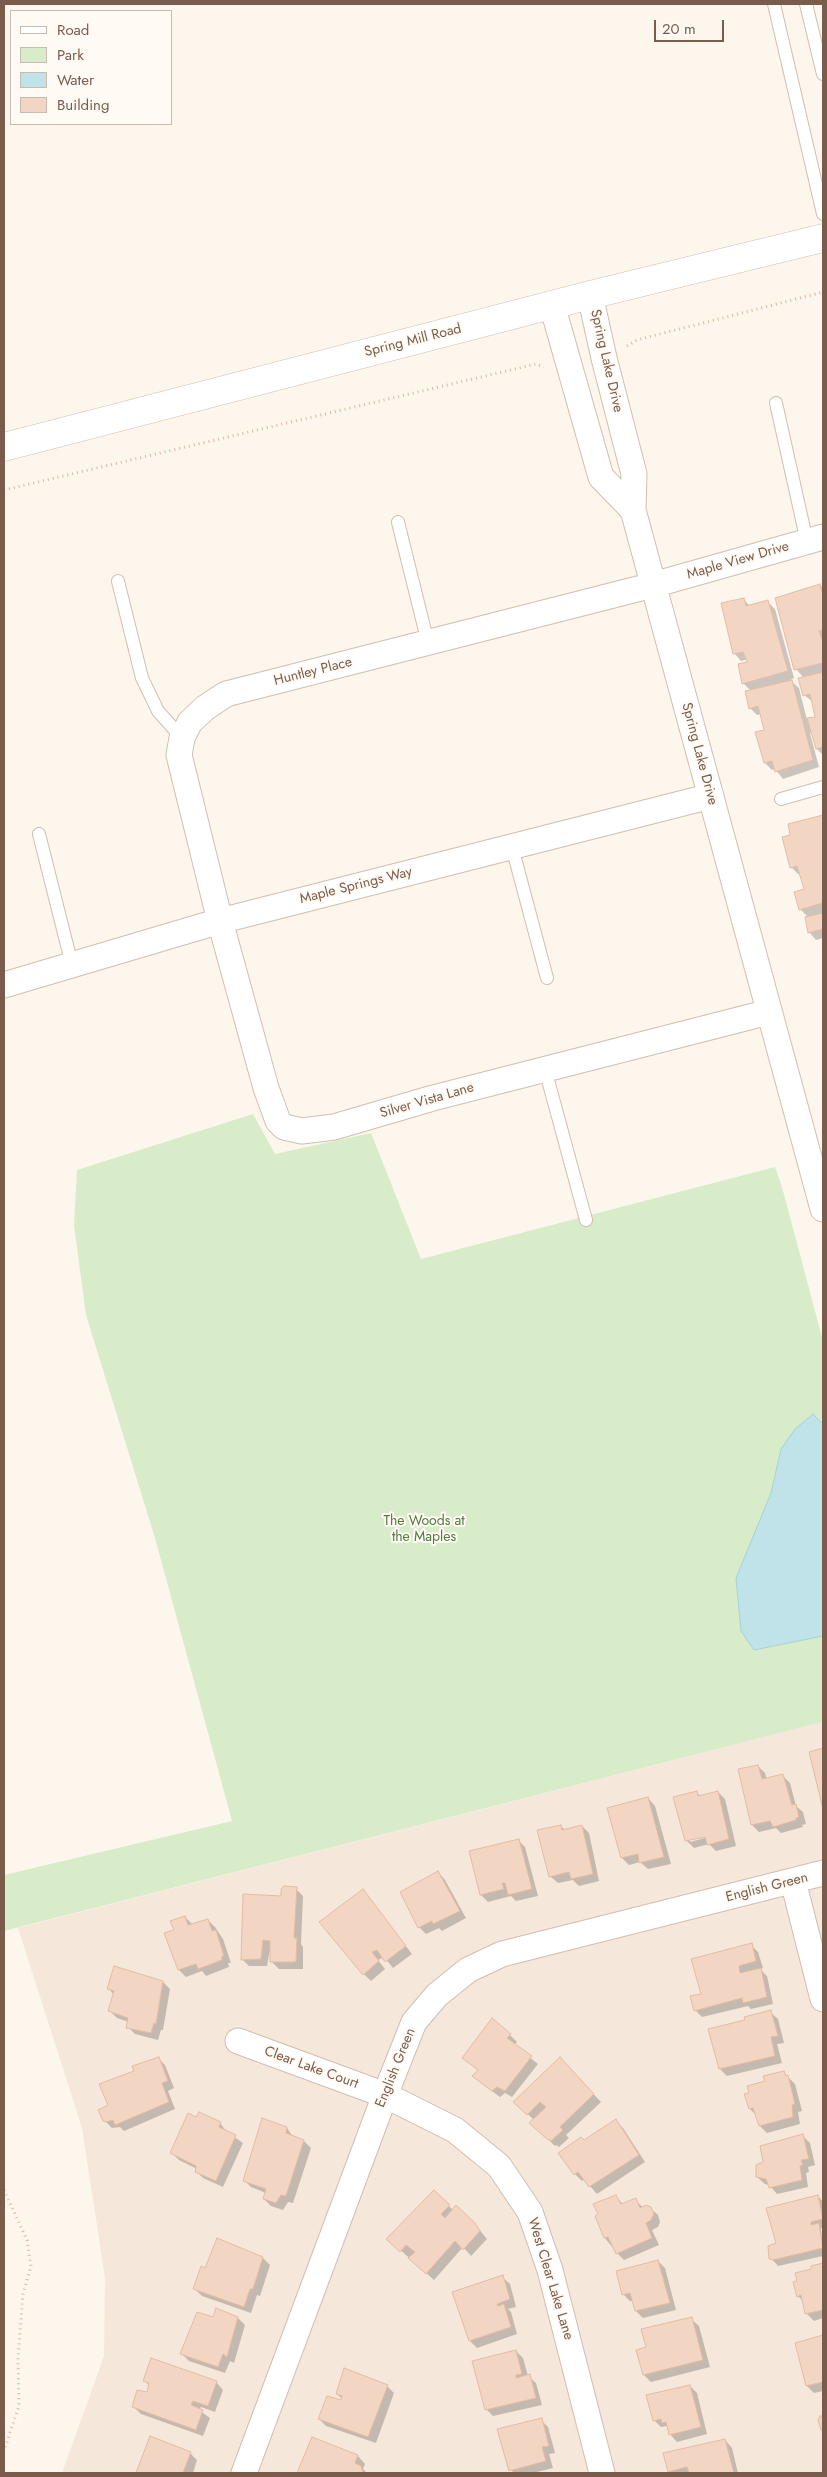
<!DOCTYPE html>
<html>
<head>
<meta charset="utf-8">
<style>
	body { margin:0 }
	#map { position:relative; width:827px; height:2477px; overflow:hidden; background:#fdf6ec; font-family:Jost,sans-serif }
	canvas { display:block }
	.frame { position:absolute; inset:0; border:5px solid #7a5c4d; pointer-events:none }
	.legend { position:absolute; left:10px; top:10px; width:162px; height:115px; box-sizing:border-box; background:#fffaf3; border:1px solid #cabbb1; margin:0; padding:6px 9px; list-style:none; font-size:15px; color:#7a5c4d }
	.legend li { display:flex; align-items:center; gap:10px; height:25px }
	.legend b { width:25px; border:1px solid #cabbb1 }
	.scale { position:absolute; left:654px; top:20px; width:70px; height:22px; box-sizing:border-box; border:2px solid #7a5c4d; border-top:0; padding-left:6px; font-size:15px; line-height:18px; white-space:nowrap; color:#7a5c4d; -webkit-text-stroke:4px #fffaf3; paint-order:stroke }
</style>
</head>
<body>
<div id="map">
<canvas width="827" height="2477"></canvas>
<div class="frame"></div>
<ul class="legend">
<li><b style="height:6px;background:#fff"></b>Road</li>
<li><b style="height:14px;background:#d8ecc9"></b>Park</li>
<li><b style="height:14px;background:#bfe3e8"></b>Water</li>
<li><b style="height:14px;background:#f3d5c3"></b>Building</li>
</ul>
<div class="scale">20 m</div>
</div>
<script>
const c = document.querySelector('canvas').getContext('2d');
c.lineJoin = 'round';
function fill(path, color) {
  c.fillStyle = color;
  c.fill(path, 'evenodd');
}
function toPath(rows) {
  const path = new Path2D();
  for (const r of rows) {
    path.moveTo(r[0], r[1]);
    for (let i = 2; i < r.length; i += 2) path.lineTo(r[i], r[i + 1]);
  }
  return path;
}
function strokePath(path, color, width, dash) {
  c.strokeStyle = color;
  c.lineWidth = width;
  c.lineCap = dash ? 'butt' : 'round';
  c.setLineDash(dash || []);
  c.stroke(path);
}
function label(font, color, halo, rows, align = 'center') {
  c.font = font + ' Jost,sans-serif';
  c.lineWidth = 4;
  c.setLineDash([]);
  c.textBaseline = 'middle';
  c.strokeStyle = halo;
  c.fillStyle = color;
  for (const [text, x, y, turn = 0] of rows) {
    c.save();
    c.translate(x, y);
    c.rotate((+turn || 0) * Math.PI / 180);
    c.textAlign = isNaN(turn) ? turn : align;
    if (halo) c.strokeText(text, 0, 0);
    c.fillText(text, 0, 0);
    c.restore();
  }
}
const residential = toPath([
	[823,1722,823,2473,62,2473,104,2356,105,2278,82,2128,18,1928]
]);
const green = toPath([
	[253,1114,275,1154,371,1133,421,1259,775,1167,782,1187,823,1341,823,1722,4,1931,4,1875,232,1821,155,1538,86,1315,74,1225,77,1170]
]);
const water = toPath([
	[813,1414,823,1424,823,1636,754,1650,741,1631,736,1578,771,1493,781,1449,795,1429,813,1414]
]);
const shadow = toPath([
	[820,585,823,588,823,755,817,749,813,732,810,733,819,767,783,779,775,769,772,770,765,763,766,731,762,714,757,715,750,708,751,691,743,683,749,663,748,659,741,661,734,653,743,599,750,606,768,602,775,609,794,678,790,680,799,688,807,720,817,718,813,702,804,695,804,678,796,669],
	[823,817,823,938,816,940,809,932,809,918,800,909,805,890,801,874,798,874,791,867,792,836,789,825],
	[823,1749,823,1806,810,1753],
	[758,1766,765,1773,767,1780,783,1776,790,1783,796,1806,803,1812,806,1824,802,1825,803,1827,781,1833,776,1828,759,1832,752,1825,739,1770],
	[696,1792,701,1796,718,1792,725,1799,736,1846,716,1851,709,1844,694,1848,687,1841,675,1798],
	[711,1834,712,1836,690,1842,690,1839],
	[648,1798,655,1806,671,1864,648,1869,640,1862,629,1865,622,1858],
	[561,1826,565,1830,582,1826,589,1833,599,1881,579,1886,573,1880,558,1883,550,1876],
	[518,1840,525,1847,538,1896,516,1901,511,1896,488,1902,481,1895,470,1852],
	[438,1872,445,1880,466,1918,442,1931,439,1928,426,1934,419,1927],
	[296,1889,303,1896,301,1944,303,1947,303,1969,279,1969,272,1962,270,1949,267,1966,249,1966,242,1959,282,1898],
	[363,1891,412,1954,393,1968,384,1957,378,1960,385,1969,371,1981,364,1974],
	[185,1917,193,1925,208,1920,215,1927,223,1939,231,1963,228,1963,229,1967,206,1976,202,1971,186,1977,179,1970,176,1931],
	[751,1945,758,1952,763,1968,760,1969,767,1976,773,2004,751,2009,748,2006,702,2017,695,2010,702,1994],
	[163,1982,170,1989,163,2030,161,2030,158,2040,135,2034,128,2027,129,2022,117,2018,110,2011,114,1995,109,1989],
	[770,2012,778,2019,784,2043,777,2044,782,2063,727,2076,720,2069,709,2030,746,2021],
	[510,2035,517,2042,514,2045,538,2064,512,2097,505,2093,500,2097,481,2083,479,2071,464,2058],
	[158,2058,165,2065,174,2088,168,2091,175,2109,124,2131,120,2127,112,2128,104,2120,135,2071],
	[560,2059,601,2102,566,2135,569,2138,559,2147,556,2145,555,2146,531,2123,534,2120,515,2102],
	[784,2073,795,2084,802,2111,798,2112,800,2124,767,2133,760,2126,756,2115,750,2109,746,2095],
	[197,2118,220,2123,227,2132,243,2143,223,2187,203,2178,196,2171,197,2169,179,2160,172,2153],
	[616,2121,623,2128,645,2162,597,2194,584,2179,582,2181,575,2174,584,2141],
	[287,2128,293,2137,304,2141,311,2148,293,2203,288,2202,283,2210,271,2206,264,2199,266,2193,251,2187,244,2180],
	[803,2136,810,2143,815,2165,808,2167,809,2172,806,2173,808,2187,777,2194,769,2185,765,2184,757,2177,765,2163],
	[434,2192,453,2210,474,2223,487,2239,471,2256,463,2247,434,2280,388,2239],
	[818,2196,823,2202,823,2227,821,2228,823,2256,778,2266,771,2258,777,2244],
	[616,2197,623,2204,636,2200,643,2208,650,2208,658,2215,660,2222,658,2227,652,2230,659,2245,624,2260,617,2253,605,2238],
	[217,2239,263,2258,270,2265,260,2296,257,2295,251,2313,202,2296,195,2289,206,2270],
	[658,2261,665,2268,676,2310,643,2318,636,2311,633,2301,630,2301,623,2294],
	[823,2264,823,2318,814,2321,806,2313,804,2302,798,2296,813,2270,812,2267],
	[502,2277,510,2284,516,2307,508,2309,511,2312,517,2334,477,2348,470,2341],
	[238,2318,245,2325,234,2363,230,2361,225,2373,189,2361,182,2354,213,2319],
	[691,2319,699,2326,710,2367,651,2382,644,2375,648,2348],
	[823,2337,823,2391,814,2393,807,2386,796,2344],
	[516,2351,523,2358,528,2376,536,2383,542,2405,493,2416,486,2409],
	[145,2381,216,2382,223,2390,215,2412,201,2407,199,2410,210,2418,203,2436,141,2414,134,2407,148,2393,150,2386],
	[387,2386,394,2393,376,2443,326,2426,319,2419,341,2401,342,2399,337,2394],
	[690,2386,697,2393,707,2434,677,2442,670,2434,667,2426,661,2427,654,2420],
	[541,2420,548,2427,555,2453,549,2454,553,2468,533,2473,514,2473,511,2470],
	[151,2438,190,2453,197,2460,193,2473,138,2473],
	[312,2438,358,2456,365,2464,363,2469,367,2473,299,2473],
	[725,2440,732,2448,738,2473,669,2472]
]);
const building = toPath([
	[820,584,823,595,823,630,819,631,823,642,823,663,794,670,775,598,820,584],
	[744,598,746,606,768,600,788,671,742,684,738,664,747,662,743,652,733,654,721,603,744,598],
	[823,672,823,747,816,749,807,718,815,717,810,694,803,696,798,678,823,672],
	[792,680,813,760,775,772,772,761,764,763,755,732,764,730,758,706,749,709,745,691,792,680],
	[823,815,823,903,799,910,794,892,804,889,797,866,790,868,782,837,790,835,788,824,823,815],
	[823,913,823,929,808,933,805,917,823,913],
	[823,1748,823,1809,809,1752,823,1748],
	[758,1765,762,1779,783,1774,792,1805,796,1804,799,1817,796,1818,796,1820,773,1827,770,1821,751,1825,738,1769,758,1765],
	[697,1791,698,1796,718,1791,729,1839,707,1845,705,1837,685,1841,673,1797,697,1791],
	[648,1797,664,1857,639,1863,638,1854,621,1858,607,1808,648,1797],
	[561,1825,562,1830,582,1825,593,1874,571,1879,569,1872,549,1877,537,1830,561,1825],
	[519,1839,532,1889,508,1895,505,1883,502,1883,504,1889,480,1895,469,1851,519,1839],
	[438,1871,460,1911,433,1924,432,1921,418,1928,400,1892,438,1871],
	[284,1886,297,1887,294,1938,297,1938,296,1962,270,1962,270,1941,263,1940,261,1959,241,1960,243,1894,281,1896,281,1889,284,1886],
	[363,1889,406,1946,385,1962,377,1950,372,1952,379,1961,363,1975,319,1922,363,1889],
	[185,1916,188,1925,208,1919,212,1931,216,1930,224,1956,222,1956,222,1960,198,1969,196,1964,178,1970,164,1933,174,1930,170,1921,185,1916],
	[752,1943,756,1961,739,1966,740,1973,761,1968,767,1997,743,2003,742,1998,694,2011,690,1996,701,1994,691,1959,752,1943],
	[114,1966,163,1981,156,2024,154,2023,151,2033,126,2028,128,2018,108,2011,114,1991,107,1989,114,1966],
	[771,2010,778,2036,771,2037,775,2056,719,2069,708,2029,745,2020,744,2017,771,2010],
	[492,2018,511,2034,507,2038,532,2056,505,2091,497,2087,492,2091,472,2076,478,2070,462,2058,492,2018],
	[159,2057,168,2081,162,2083,169,2102,115,2125,113,2120,106,2122,103,2121,98,2110,108,2105,99,2084,134,2071,132,2066,159,2057],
	[560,2057,594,2094,560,2127,563,2130,551,2141,549,2139,548,2140,529,2123,546,2107,540,2102,527,2115,513,2102,560,2057],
	[784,2071,786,2076,788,2075,795,2104,792,2105,793,2117,759,2126,753,2108,749,2109,744,2094,749,2093,747,2086,765,2081,763,2076,784,2071],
	[199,2112,221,2122,219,2127,236,2135,216,2181,195,2172,196,2166,170,2153,188,2113,196,2117,199,2112],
	[262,2118,287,2127,286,2133,304,2140,286,2196,281,2195,276,2203,263,2199,266,2189,243,2181,262,2118],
	[616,2119,639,2155,589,2187,578,2172,574,2175,558,2153,581,2137,584,2140,616,2119],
	[803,2134,809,2159,801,2160,803,2165,800,2166,802,2180,769,2188,766,2179,756,2177,756,2165,763,2162,760,2146,803,2134],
	[434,2190,450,2205,441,2214,445,2218,456,2205,475,2223,480,2231,463,2250,455,2241,426,2274,408,2258,415,2252,406,2245,400,2252,386,2239,434,2190],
	[616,2195,621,2204,636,2198,640,2208,646,2205,651,2207,654,2214,651,2220,646,2223,652,2238,616,2254,608,2237,604,2238,595,2216,598,2214,593,2204,616,2195],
	[818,2195,823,2219,811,2222,811,2225,819,2223,823,2248,773,2260,769,2259,768,2246,776,2243,766,2208,818,2195],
	[217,2238,263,2257,253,2289,250,2289,244,2307,193,2289,201,2266,205,2268,217,2238],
	[658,2260,670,2303,635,2311,630,2293,622,2295,616,2271,658,2260],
	[823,2263,823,2310,805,2314,801,2295,797,2297,793,2282,797,2281,795,2273,811,2269,811,2266,823,2263],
	[503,2275,510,2299,497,2304,498,2306,504,2304,511,2327,469,2341,452,2292,503,2275],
	[216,2308,238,2317,227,2357,223,2354,218,2367,180,2354,197,2312,213,2317,216,2308],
	[692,2317,703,2360,643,2375,636,2350,646,2347,641,2329,692,2317],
	[823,2335,823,2382,806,2386,795,2343,823,2335],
	[516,2350,522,2374,516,2375,516,2378,530,2374,536,2398,485,2410,472,2361,516,2350],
	[151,2358,217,2381,208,2406,193,2401,191,2405,203,2410,196,2430,132,2407,137,2390,147,2392,149,2383,143,2381,151,2358],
	[344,2368,388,2385,368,2437,318,2419,327,2396,341,2400,342,2396,336,2394,344,2368],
	[690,2385,701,2427,669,2435,666,2422,662,2423,661,2419,653,2421,646,2395,690,2385],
	[820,2416,823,2416,823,2431,821,2430,818,2420,820,2416],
	[542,2418,549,2446,542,2447,546,2461,509,2471,497,2429,542,2418],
	[150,2436,191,2452,183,2473,136,2473,150,2436],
	[312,2437,358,2455,355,2463,361,2466,363,2473,297,2473,312,2437],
	[725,2439,734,2473,689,2473,687,2467,668,2472,663,2453,725,2439]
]);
const path = toPath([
	[627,346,637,340,823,292],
	[4,490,536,364,544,367],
	[4,2190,27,2240,31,2266,23,2294,18,2358,19,2406,4,2451]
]);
const service = toPath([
	[774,4,823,214],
	[806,4,823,74],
	[776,403,807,542],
	[398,522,428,643],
	[118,581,142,678,158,711,182,738],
	[781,799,823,787],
	[39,834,72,965],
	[512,847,547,978],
	[545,1069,586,1220]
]);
const minor = toPath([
	[590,295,604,358,634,474,633,510,823,1209],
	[552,305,601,477,633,510],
	[4,985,220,921,711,796],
	[769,1012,433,1098,334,1127,302,1131,284,1127,278,1121,266,1088,220,921,179,755,182,738,190,722,205,708,226,694,653,585,823,537],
	[793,1881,823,1999],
	[238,2041,385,2095,455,2130,499,2166,530,2212,550,2270,602,2473],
	[244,2473,385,2095,414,2022,437,1995,468,1970,502,1954,823,1873]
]);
const tertiary = toPath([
	[4,447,590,295,823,238]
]);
const streetNames = [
	["Spring Mill Road",413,341,-14],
	["Spring Lake Drive",606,361,77],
	["Maple View Drive",738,561,-16],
	["Huntley Place",313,672,-14],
	["Spring Lake Drive",699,754,75],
	["Maple Springs Way",356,886,-14],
	["Silver Vista Lane",427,1101,-16],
	["English Green",767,1888,-14],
	["Clear Lake Court",311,2068,20],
	["English Green",396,2068,-68],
	["West Clear Lake Lane",550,2279,73]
];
const parkNames = [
	["The Woods at",424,1522],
	["the Maples",424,1538]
];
fill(residential, '#f5e8da');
fill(green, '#d8ecc9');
fill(water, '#bfe3e8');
strokePath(water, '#a5d3da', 1);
fill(shadow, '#0003');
fill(building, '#f3d5c3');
strokePath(building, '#e6bba3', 1);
strokePath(service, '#d1beb0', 14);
strokePath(minor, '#d1beb0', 27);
strokePath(tertiary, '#d1beb0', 29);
strokePath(path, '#d9b8a5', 3, [1, 4]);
strokePath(service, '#fff', 12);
strokePath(minor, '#fff', 25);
strokePath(tertiary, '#fff', 28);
label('14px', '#7a5c4d', '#fffaf3', streetNames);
label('14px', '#537a41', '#fffaf3', parkNames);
</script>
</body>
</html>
